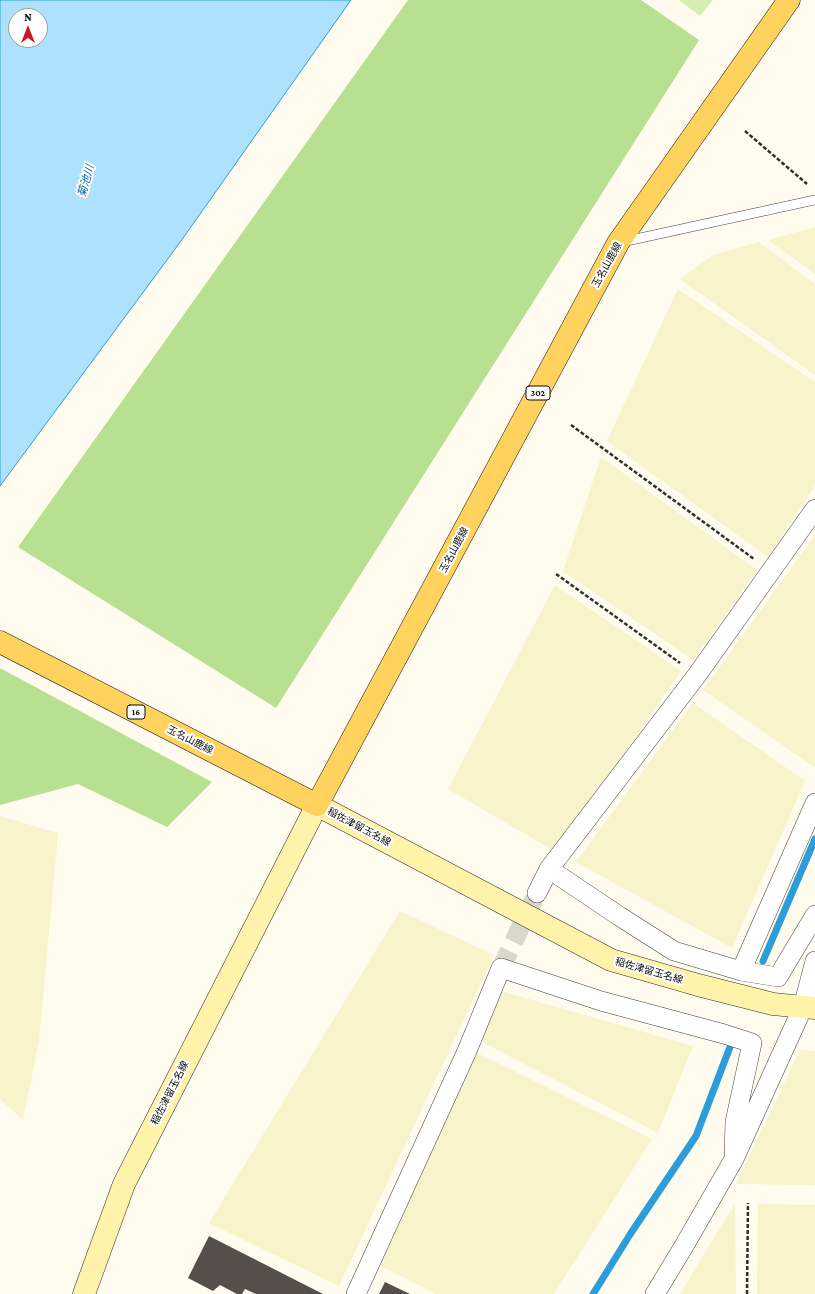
<!DOCTYPE html>
<html>
<head>
<meta charset="utf-8">
<style>
	body { margin:0 }
	#map { position:relative; width:815px; height:1294px; overflow:hidden; background:#fffbee; font-family:"Crimson Pro",serif }
	canvas { display:block }
	.north { position:absolute; left:8px; top:8px; width:40px; height:40px; box-sizing:border-box; background:#fff; border:1px solid #9e9e9e; border-radius:50%; rotate:0deg; font-size:11px; font-weight:700; line-height:16px; text-align:center; color:#0d0d0d }
	.north::after { content:''; display:block; margin:auto; width:14px; height:18px; background:#cc1726; clip-path:polygon(50% 0,100% 100%,50% 72%,0 100%) }
</style>
</head>
<body>
<div id="map">
<canvas width="815" height="1294"></canvas>
<div class="north">N</div>
</div>
<script>
const c = document.querySelector('canvas').getContext('2d');
c.lineJoin = 'round';
function fill(path, color) {
  c.fillStyle = color;
  c.fill(path, 'evenodd');
}
function toPath(rows) {
  const path = new Path2D();
  for (const r of rows) {
    path.moveTo(r[0], r[1]);
    for (let i = 2; i < r.length; i += 2) path.lineTo(r[i], r[i + 1]);
  }
  return path;
}
function strokePath(path, color, width, dash) {
  c.strokeStyle = color;
  c.lineWidth = width;
  c.lineCap = dash ? 'butt' : 'round';
  c.setLineDash(dash || []);
  c.stroke(path);
}
function label(font, color, halo, rows, align = 'center') {
  c.font = font + ' "Crimson Pro","Noto Sans JP",serif';
  c.lineWidth = 4;
  c.setLineDash([]);
  c.textBaseline = 'middle';
  c.strokeStyle = halo;
  c.fillStyle = color;
  for (const [text, x, y, turn = 0] of rows) {
    c.save();
    c.translate(x, y);
    c.rotate((+turn || 0) * Math.PI / 180);
    c.textAlign = isNaN(turn) ? turn : align;
    if (halo) c.strokeText(text, 0, 0);
    c.fillText(text, 0, 0);
    c.restore();
  }
}
const farmland = toPath([
	[815,227,815,274,768,240],
	[759,242,815,284,815,375,680,279,713,255],
	[678,289,815,382,815,486,768,557,607,441],
	[601,457,757,570,693,660,563,571],
	[815,535,815,766,814,767,703,690],
	[555,585,681,671,556,852,448,789],
	[693,703,805,781,732,948,576,862],
	[0,816,58,833,39,1041,23,1120,0,1099],
	[400,911,494,955,339,1286,209,1223],
	[501,991,693,1046,658,1133,480,1041],
	[800,1050,815,1051,815,1185,736,1184],
	[477,1053,652,1139,554,1294,436,1294,373,1262],
	[735,1203,736,1294,680,1294],
	[758,1204,815,1205,815,1294,757,1294]
]);
const green = toPath([
	[679,0,713,0,700,16]
]);
const forest = toPath([
	[408,0,641,0,699,40,276,708,18,547],
	[0,668,212,782,167,827,78,784,0,805]
]);
const water = toPath([
	[0,0,351,0,181,241,0,486,0,0],
	[16,16,40,16,40,40,16,40,16,16]
]);
const stream = toPath([
	[763,961,815,839],
	[593,1294,631,1233,696,1136,730,1047]
]);
const building = toPath([
	[209,1236,323,1294,256,1294,245,1289,242,1294,237,1294,220,1285,213,1291,188,1278],
	[385,1282,410,1294,379,1294]
]);
const streetTunnel = toPath([
	[501,968,537,893]
]);
const path = toPath([
	[745,131,807,184],
	[571,425,754,559],
	[556,574,680,663],
	[747,1294,748,1203]
]);
const lane = toPath([
	[622,242,815,200]
]);
const street = toPath([
	[549,869,619,916,674,951,741,971,778,977,815,915],
	[537,893,549,869,697,675,815,509],
	[741,971,815,803],
	[356,1294,467,1051,501,968,601,1001,724,1034,752,1043,735,1122,734,1159],
	[655,1294,684,1246,734,1159,803,1007,815,961]
]);
const secondary = toPath([
	[84,1294,124,1184,317,805,611,960,698,985,773,1004,815,1008]
]);
const primary = toPath([
	[0,642,317,805,618,243,789,0]
]);
const shields = [
	[538,393,24],
	[136,712,18]
];
const shieldNames = [
	["302",538,393],
	["16",136,712]
];
const streetNames = [
	["玉名山鹿線",607,265,-61],
	["玉名山鹿線",454,550,-62],
	["玉名山鹿線",190,740,27],
	["稲佐津留玉名線",359,827,28],
	["稲佐津留玉名線",649,971,16],
	["稲佐津留玉名線",170,1093,-63]
];
const waterNames = [
	["菊池川",86,181,-74]
];
fill(farmland, '#f8f3cb');
fill(green, '#d4eeb3');
fill(forest, '#b7e091');
fill(water, '#ade1fc');
strokePath(water, '#2c9cdb', 1);
strokePath(stream, '#2c9cdb', 7);
fill(building, '#574e49');
strokePath(streetTunnel, '#dbd7cc', 19, [19, 10]);
strokePath(lane, '#404040', 10);
strokePath(street, '#404040', 20);
strokePath(secondary, '#2f2f2f', 23);
strokePath(primary, '#1e1e1e', 23);
strokePath(path, '#2f2f2f', 2.5, [4, 2]);
strokePath(lane, '#fff', 9);
strokePath(street, '#fff', 19);
strokePath(secondary, '#fff2a9', 22);
strokePath(primary, '#ffd25e', 22);
for (const [x, y, w] of shields) {
  const box = new Path2D();
  box.roundRect(x - w / 2, y - 7, w, 14, 3);
  c.fillStyle = '#fff';
  c.fill(box);
  strokePath(box, '#0d0d0d', 1);
}
label('bold 9px', '#0d0d0d', null, shieldNames);
label('10px', '#0d0d0d', '#fff', streetNames);
label('italic 11px', '#0a6bac', '#fff', waterNames);
</script>
</body>
</html>
